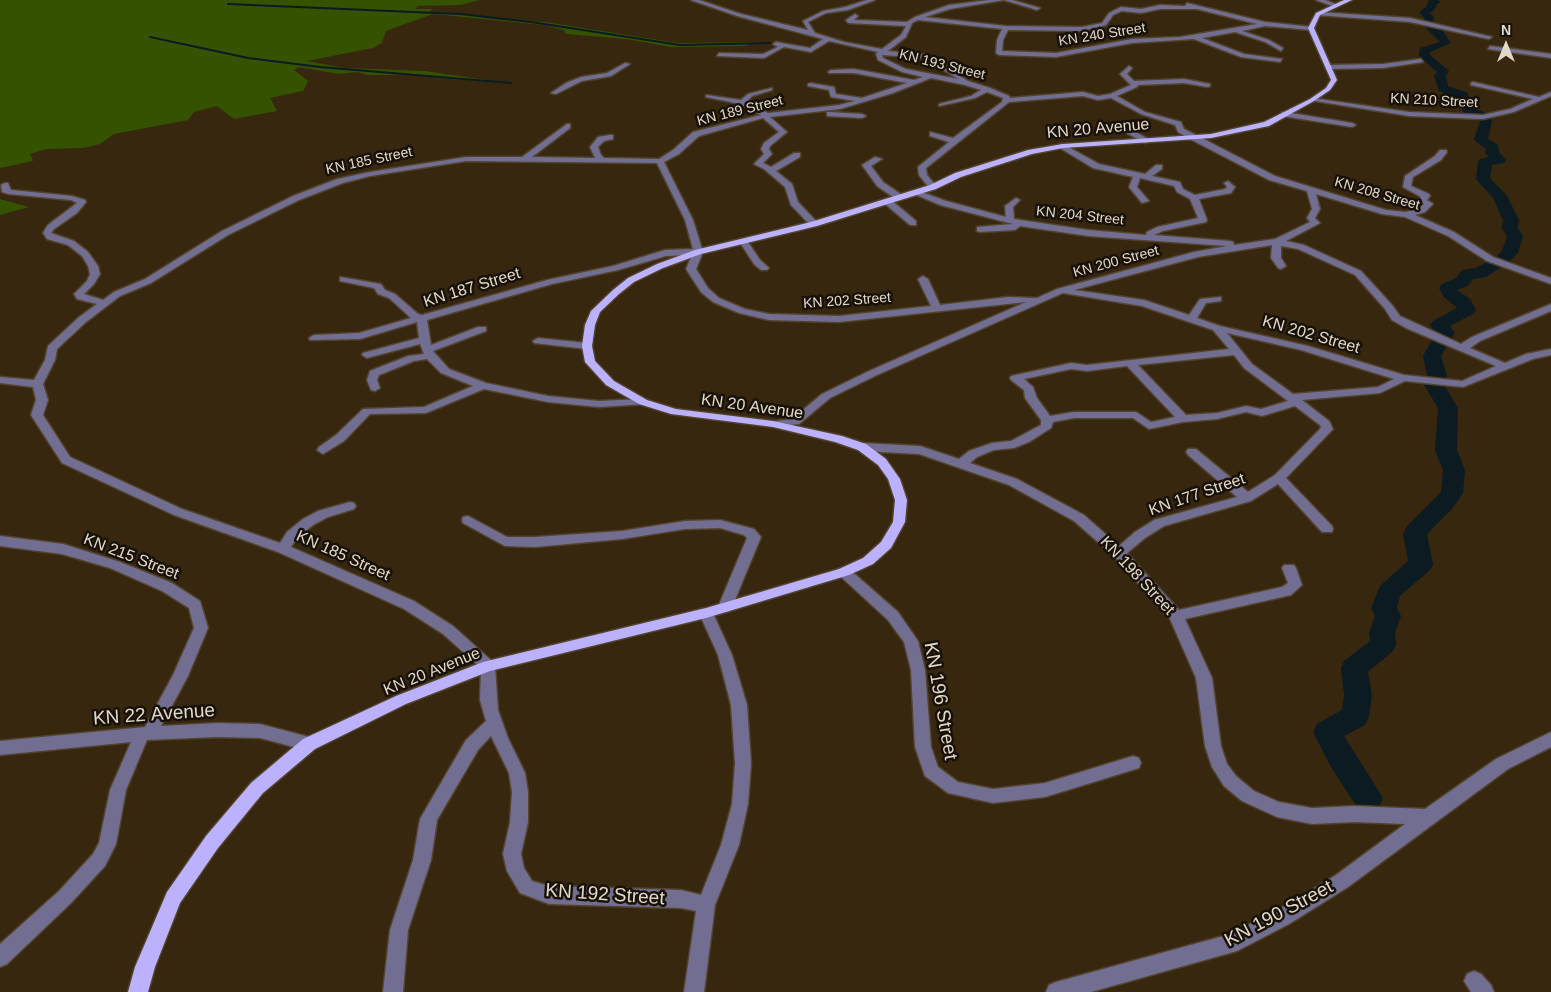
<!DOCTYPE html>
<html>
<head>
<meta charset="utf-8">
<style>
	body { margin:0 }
	#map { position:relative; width:1551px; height:992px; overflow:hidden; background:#36270e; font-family:Arial,sans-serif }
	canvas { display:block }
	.north { position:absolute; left:1481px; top:20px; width:50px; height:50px; -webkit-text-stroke:4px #181107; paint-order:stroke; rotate:0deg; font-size:14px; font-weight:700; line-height:20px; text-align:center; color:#e2d8ca }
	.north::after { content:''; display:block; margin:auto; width:18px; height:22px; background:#e2d8ca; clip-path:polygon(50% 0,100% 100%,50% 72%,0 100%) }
</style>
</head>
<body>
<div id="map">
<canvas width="1551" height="992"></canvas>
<div class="north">N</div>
</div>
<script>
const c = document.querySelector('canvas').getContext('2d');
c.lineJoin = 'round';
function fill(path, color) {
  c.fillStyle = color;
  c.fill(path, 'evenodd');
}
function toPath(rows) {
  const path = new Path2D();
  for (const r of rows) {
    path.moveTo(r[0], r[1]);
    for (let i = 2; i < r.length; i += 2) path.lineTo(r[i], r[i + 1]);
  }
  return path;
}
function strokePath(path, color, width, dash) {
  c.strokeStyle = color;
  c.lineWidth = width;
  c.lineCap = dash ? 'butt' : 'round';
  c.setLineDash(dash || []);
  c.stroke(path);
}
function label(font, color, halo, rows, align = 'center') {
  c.font = font + ' Arial,sans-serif';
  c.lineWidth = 5;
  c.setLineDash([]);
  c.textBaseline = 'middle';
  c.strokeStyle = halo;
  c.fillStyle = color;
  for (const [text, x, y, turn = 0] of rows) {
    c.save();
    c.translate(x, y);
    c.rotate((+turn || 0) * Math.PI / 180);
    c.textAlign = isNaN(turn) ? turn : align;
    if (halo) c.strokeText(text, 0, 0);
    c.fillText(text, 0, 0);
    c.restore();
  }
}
const green = toPath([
	[0,0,480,0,461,5,418,6,415,9,432,9,430,12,460,13,493,19,545,22,678,43,755,42,745,46,671,47,626,39,566,34,564,30,544,25,433,14,386,31,382,43,373,48,307,61,345,68,425,71,506,83,433,78,429,75,367,75,358,72,339,74,299,67,294,70,308,81,303,91,270,98,277,111,234,119,217,106,194,112,188,120,114,134,100,144,83,148,46,149,30,154,33,161,0,168],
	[0,199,29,207,0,215]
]);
const streamFar1 = toPath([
	[1435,2,1439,2],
	[228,4,460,14,531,22,680,45,771,43],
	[150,37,248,58,320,67,511,83]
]);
const stream = toPath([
	[1454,475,1461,481]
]);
const river = toPath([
	[1429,0,1439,0,1435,9,1430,13,1434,17,1433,23,1443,31,1451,43,1430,52,1430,55,1449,71,1446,76,1448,86,1468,93,1469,103,1473,108,1488,114,1492,121,1488,139,1498,145,1499,152,1506,160,1504,163,1492,165,1490,178,1507,196,1519,220,1518,229,1523,236,1518,253,1509,262,1486,277,1473,279,1468,286,1457,290,1470,299,1476,310,1473,314,1450,326,1455,333,1441,356,1447,376,1443,383,1458,408,1457,450,1465,470,1463,493,1452,509,1427,534,1433,564,1430,570,1400,596,1397,608,1401,616,1395,633,1396,645,1392,652,1368,672,1372,695,1369,717,1365,725,1344,736,1383,798,1379,807,1368,811,1357,807,1331,767,1313,732,1317,724,1342,710,1344,695,1341,668,1344,661,1370,641,1369,633,1375,616,1371,608,1380,586,1408,561,1403,534,1408,525,1441,492,1443,470,1435,450,1438,408,1423,383,1427,376,1423,356,1436,333,1430,325,1433,321,1457,308,1444,297,1439,288,1442,284,1456,278,1462,270,1476,268,1497,256,1502,251,1507,236,1502,229,1503,220,1493,198,1476,179,1478,162,1480,159,1489,157,1485,153,1486,149,1474,140,1480,121,1465,114,1457,103,1458,98,1439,91,1434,76,1437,72,1419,56,1420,48,1440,42,1424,26,1424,18,1419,12,1426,7,1429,0]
]);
const minor = toPath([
	[691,0,699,0,741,14,808,30,803,21,823,11,845,7,867,0,875,0,848,10,826,13,808,22,815,33,844,42,882,49,901,35,906,26,848,23,846,20,855,14,858,16,854,20,907,22,915,17,949,5,989,0,1012,0,1040,8,1037,10,1004,0,950,9,925,17,1006,26,1082,27,1102,23,1109,13,1121,7,1141,9,1160,5,1185,6,1187,3,1265,22,1313,27,1311,30,1265,26,1242,31,1269,40,1283,48,1281,51,1265,42,1235,32,1202,38,1244,54,1282,59,1280,62,1241,57,1194,39,1132,43,1056,57,999,55,996,53,997,40,1002,29,918,20,912,23,906,37,888,51,928,55,968,81,990,88,1009,96,1010,98,1083,92,1098,96,1110,94,1131,85,1120,74,1129,66,1132,68,1127,74,1134,81,1184,79,1210,84,1210,86,1208,87,1184,83,1138,85,1137,87,1117,96,1145,112,1181,122,1184,129,1196,135,1275,176,1386,210,1406,212,1419,208,1424,204,1418,200,1421,197,1403,187,1405,176,1435,156,1440,150,1446,150,1447,152,1441,160,1413,177,1411,186,1429,194,1430,196,1427,200,1433,204,1425,212,1415,215,1454,232,1493,257,1551,278,1551,284,1487,261,1448,236,1405,217,1382,214,1316,194,1320,209,1315,218,1320,223,1286,241,1304,245,1361,271,1392,305,1400,316,1461,344,1472,337,1551,304,1551,311,1480,341,1470,348,1505,363,1526,354,1551,349,1551,355,1533,359,1463,387,1405,381,1380,393,1302,400,1329,421,1333,429,1286,478,1332,526,1333,529,1332,532,1322,532,1278,484,1251,501,1164,526,1145,538,1127,553,1179,610,1282,587,1288,583,1282,568,1284,565,1294,565,1296,568,1302,585,1291,595,1185,619,1212,678,1221,746,1227,764,1236,776,1254,791,1279,802,1312,808,1354,806,1425,809,1496,759,1551,732,1551,747,1508,769,1348,887,1289,924,1237,951,1091,992,1046,992,1049,985,1056,982,1227,935,1275,912,1336,875,1405,824,1354,822,1312,824,1277,817,1242,801,1224,786,1212,767,1205,746,1196,678,1170,619,1114,556,1074,521,1009,485,919,454,862,451,856,447,862,443,920,446,959,459,969,451,992,443,1011,441,1041,425,1041,420,1025,398,1024,390,1011,380,1010,378,1011,376,1071,363,1087,365,1229,349,1213,330,1142,306,1063,293,877,375,830,398,799,424,773,427,767,424,769,422,792,419,822,394,869,371,1026,302,839,322,769,320,739,313,713,302,701,292,686,269,692,255,666,256,618,270,552,284,427,320,431,345,478,327,486,327,486,331,433,351,449,369,486,383,548,396,599,401,643,399,647,400,649,402,647,404,599,407,548,402,484,389,426,413,370,414,344,441,323,454,317,450,319,447,336,435,363,409,424,407,473,386,441,373,427,359,414,361,379,375,377,380,380,388,375,391,371,390,367,380,370,371,408,356,424,354,420,344,367,358,362,355,363,353,419,338,417,322,360,339,310,340,309,338,314,335,359,333,411,318,389,298,378,294,374,288,340,281,340,277,381,284,385,290,395,294,418,314,422,315,547,280,613,266,665,250,693,249,685,220,657,163,466,161,370,176,343,183,299,200,228,235,151,283,120,296,86,322,57,349,55,360,43,384,48,400,43,415,70,457,182,509,280,543,287,532,303,519,318,511,350,502,354,503,356,506,354,509,328,517,313,525,297,538,291,547,414,601,453,626,493,662,495,666,498,710,508,738,525,773,528,792,528,822,521,854,524,868,532,881,549,886,681,890,701,895,721,845,732,804,735,763,731,705,718,655,699,613,701,609,711,609,732,655,747,705,751,763,748,804,739,845,715,905,704,992,684,992,696,911,681,908,549,904,520,893,507,871,503,854,510,822,512,792,509,773,491,736,478,750,437,820,431,860,408,930,403,992,383,992,390,930,413,860,420,819,466,740,486,721,480,700,481,668,443,634,404,609,278,552,174,515,62,463,31,415,36,400,33,387,0,383,0,377,34,380,45,360,48,346,78,318,97,304,77,299,74,294,87,281,90,274,88,266,82,256,68,245,47,239,43,233,48,225,77,203,71,200,9,194,2,192,1,185,5,183,8,183,11,190,72,196,85,200,86,202,77,213,54,229,51,233,74,241,88,252,98,266,100,274,94,284,84,294,103,300,114,292,145,279,222,231,293,196,337,179,370,172,466,157,522,157,567,124,570,124,570,128,532,157,595,158,590,147,598,137,610,135,613,135,613,139,604,141,598,147,601,155,604,158,659,159,673,150,693,132,761,115,740,104,706,97,706,95,741,100,748,94,772,88,772,90,752,96,747,102,768,113,839,105,855,101,831,97,829,90,808,86,808,84,810,83,834,87,836,94,862,98,907,83,854,73,829,73,828,72,831,70,854,69,914,80,923,77,902,72,878,60,876,54,878,52,829,41,811,52,784,47,764,58,717,56,719,53,763,54,778,47,773,44,776,42,810,48,823,39,737,16,691,0],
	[1160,9,1197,9,1257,24,1180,37,1132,39,1056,53,1002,51,1003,40,1008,30,1082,31,1106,25,1113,15,1122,11,1141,13,1160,9],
	[882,55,924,58,958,79,906,69,883,58,882,55],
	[931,78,965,85,981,90,971,96,939,104,939,106,975,98,987,92,1003,98,1002,102,953,138,930,132,930,136,949,142,918,167,919,175,930,189,937,187,927,175,926,168,1009,102,1083,96,1098,100,1111,98,1141,114,1175,125,1178,132,1190,139,1269,180,1307,191,1312,209,1307,218,1310,222,1275,239,1234,245,1233,242,1230,241,1154,235,1163,231,1206,222,1207,220,1199,199,1231,193,1235,187,1228,181,1224,183,1227,187,1225,189,1195,195,1183,189,1180,182,1152,176,1162,169,1162,165,1156,165,1145,174,1099,164,1063,144,1060,144,1060,148,1093,168,1133,177,1129,187,1142,203,1149,201,1137,187,1140,178,1174,186,1177,192,1190,199,1198,218,1157,227,1147,232,1146,235,1088,230,1014,219,1013,207,1020,200,1016,198,1005,206,1006,217,946,201,919,191,912,193,940,205,1013,224,977,227,977,231,980,232,1015,230,1020,226,1088,236,1227,246,1194,252,1057,289,1037,298,1008,297,940,305,928,279,923,276,918,279,931,306,839,316,769,314,745,309,719,298,708,288,696,269,703,252,693,220,664,162,679,154,699,136,763,118,779,132,764,143,761,149,764,154,754,164,764,169,785,187,791,205,811,226,817,226,817,222,798,202,792,184,776,171,800,157,800,153,794,153,771,167,763,163,772,154,769,149,770,146,787,132,770,117,840,109,893,93,931,78],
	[1272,245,1271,258,1278,268,1281,269,1286,266,1281,258,1281,246,1298,249,1355,275,1385,309,1392,320,1406,328,1496,366,1462,381,1404,375,1308,346,1220,326,1197,318,1206,303,1221,301,1221,297,1200,299,1189,315,1144,300,1074,290,1198,257,1272,245],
	[1227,333,1301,350,1394,379,1378,387,1293,394,1252,364,1227,333],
	[1234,355,1244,368,1288,401,1261,409,1246,406,1217,413,1186,415,1138,365,1234,355],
	[1127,366,1175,417,1151,422,1136,412,1074,412,1050,416,1037,398,1033,387,1024,379,1071,369,1087,371,1127,366],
	[1295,406,1320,425,1321,428,1275,475,1248,492,1196,449,1188,449,1186,452,1188,455,1237,497,1154,520,1135,532,1119,546,1084,515,1017,479,970,463,977,457,994,450,1014,448,1029,442,1051,428,1053,422,1074,418,1133,418,1149,429,1183,422,1217,419,1246,412,1262,416,1295,406],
	[1316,0,1325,0,1338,5,1335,7,1316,0],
	[1318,12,1410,18,1492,37,1489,39,1410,22,1316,15,1318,12],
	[1490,46,1551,54,1551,58,1488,49,1490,46],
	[1421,59,1423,62,1383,68,1328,69,1325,67,1328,65,1383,64,1421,59],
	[625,63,630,64,611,76,582,81,556,94,551,93,566,83,581,77,607,73,625,63],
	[1473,82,1539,97,1551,92,1551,96,1514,112,1483,119,1409,116,1309,100,1312,98,1409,112,1483,115,1510,109,1533,99,1471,85,1471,83,1473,82],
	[830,112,862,114,866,116,862,118,827,116,827,112,830,112],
	[1285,112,1352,123,1356,125,1352,127,1282,116,1282,112,1285,112],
	[1104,124,1123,125,1152,141,1145,143,1119,129,1101,128,1100,126,1104,124],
	[875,157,882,159,871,166,883,182,902,195,902,199,896,199,877,186,862,165,875,157],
	[884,199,890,199,916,221,916,225,910,225,884,203,884,199],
	[740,239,746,239,760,260,769,268,767,270,761,270,754,264,739,241,740,239],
	[538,338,587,343,592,346,587,349,534,343,533,341,538,338],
	[468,516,507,537,535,537,622,531,685,521,720,520,754,529,761,537,732,607,730,611,725,612,720,611,718,607,747,538,744,535,720,528,685,529,622,539,535,547,505,546,463,523,462,520,463,517,468,516],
	[0,536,63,544,120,562,172,583,200,601,208,628,188,676,161,726,217,723,260,724,309,737,315,739,317,744,315,749,309,751,260,738,217,737,147,740,126,790,116,844,105,866,71,903,7,964,0,967,0,944,59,891,93,854,99,843,110,790,131,742,0,755,0,741,145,727,173,675,194,628,189,608,162,591,110,568,62,554,0,546,0,536],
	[844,567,849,569,898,612,918,641,925,670,931,747,938,767,958,782,993,789,1045,783,1133,756,1139,758,1141,763,1139,768,1045,797,993,803,948,793,925,776,915,747,911,670,904,642,888,620,839,575,837,572,839,569,844,567],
	[1474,971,1481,974,1491,985,1494,992,1471,992,1464,981,1467,974,1474,971]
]);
const major = toPath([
	[1344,0,1352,0,1320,15,1314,28,1337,80,1330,90,1314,101,1269,126,1211,138,1063,148,1032,154,961,177,936,189,817,226,701,254,663,268,634,282,619,294,600,312,595,325,592,346,595,361,614,381,647,400,676,409,773,421,842,436,866,444,886,459,900,479,907,500,905,522,891,548,873,564,849,575,706,618,490,671,406,704,315,749,263,793,218,848,180,903,155,967,148,992,128,992,135,967,167,892,206,836,251,783,303,739,396,696,483,662,706,608,839,569,863,558,881,542,893,522,895,500,888,479,878,465,858,450,835,442,773,427,671,414,639,404,606,385,585,362,582,346,585,325,591,311,613,290,628,278,657,264,695,250,811,222,930,185,955,173,1028,150,1063,144,1211,134,1264,122,1310,99,1326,88,1331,80,1308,28,1316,13,1344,0]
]);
const farStreetnames = [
	["KN 240 Street",1102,35,-9],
	["KN 193 Street",942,65,14],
	["KN 210 Street",1434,101,3],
	["KN 189 Street",740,111,-14],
	["KN 185 Street",369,161,-12],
	["KN 208 Street",1377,194,16],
	["KN 204 Street",1080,216,6],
	["KN 200 Street",1116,262,-15],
	["KN 202 Street",847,301,-4]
];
const streetNames = [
	["KN 20 Avenue",1098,129,-5],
	["KN 187 Street",472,288,-17],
	["KN 202 Street",1311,335,16],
	["KN 20 Avenue",752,407,8],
	["KN 177 Street",1197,495,-19],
	["KN 185 Street",343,556,24],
	["KN 215 Street",131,557,21],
	["KN 198 Street",1137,576,47],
	["KN 20 Avenue",432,672,-22]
];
const nearStreetnames = [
	["KN 196 Street",940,701,80],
	["KN 22 Avenue",154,715,-4],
	["KN 192 Street",605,895,4],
	["KN 190 Street",1279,914,-28]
];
fill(green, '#355200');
strokePath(streamFar1, '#0c1b22', 2);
strokePath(stream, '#0c1b22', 4);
fill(river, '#0c1b22');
strokePath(minor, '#52432c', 3);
strokePath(major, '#52432c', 3);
fill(minor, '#726e92');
fill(major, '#bcb1fc');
label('14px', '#e2d8ca', '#181107', farStreetnames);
label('16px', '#e2d8ca', '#181107', streetNames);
label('19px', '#e2d8ca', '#181107', nearStreetnames);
</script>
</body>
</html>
